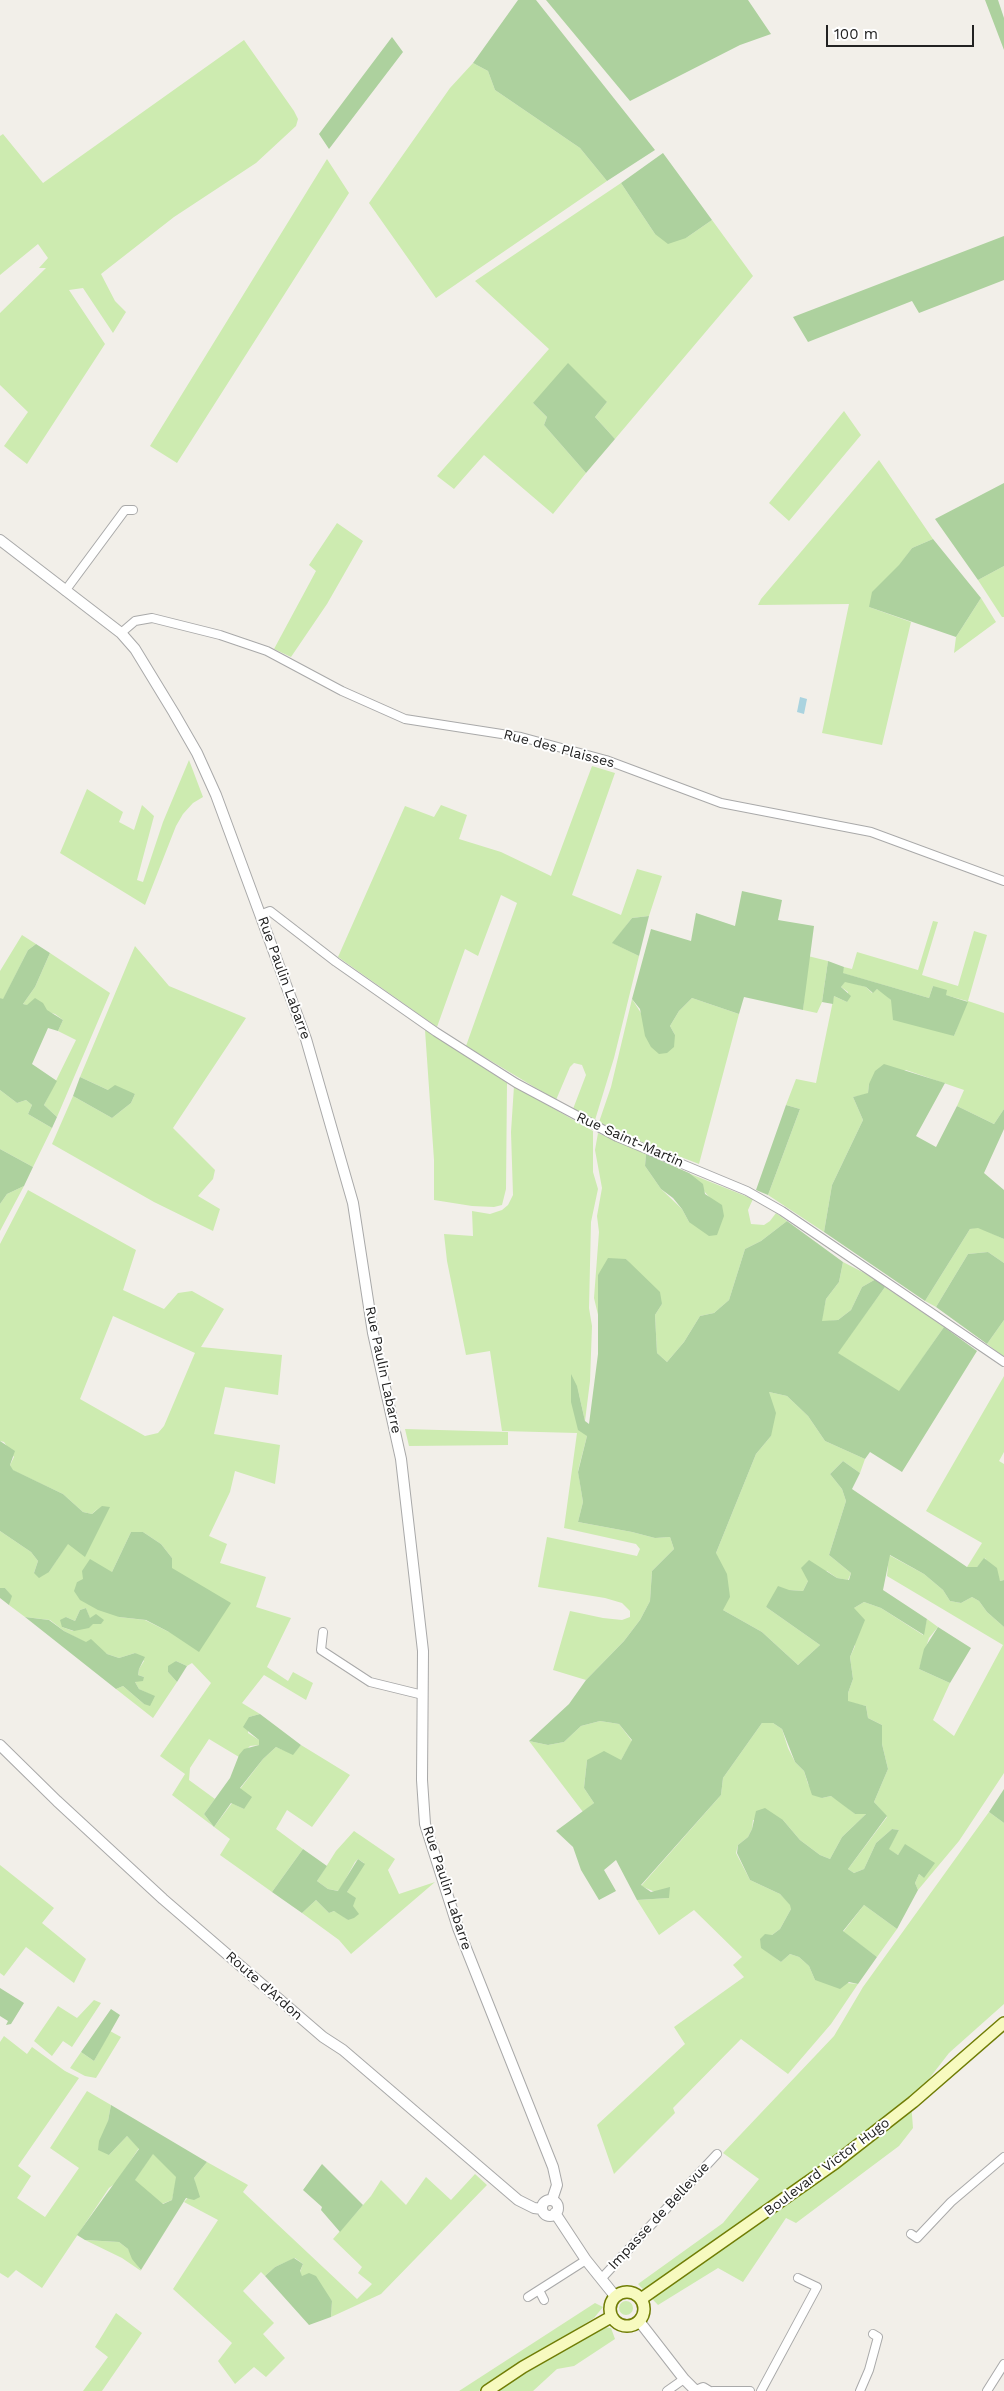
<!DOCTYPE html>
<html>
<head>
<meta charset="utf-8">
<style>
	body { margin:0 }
	#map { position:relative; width:1004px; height:2391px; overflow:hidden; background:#f2efe9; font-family:"Work Sans",sans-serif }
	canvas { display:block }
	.scale { position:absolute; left:826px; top:25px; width:148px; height:22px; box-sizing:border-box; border:2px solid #222; border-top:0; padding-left:6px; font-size:15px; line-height:18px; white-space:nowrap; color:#222; -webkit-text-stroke:4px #fff; paint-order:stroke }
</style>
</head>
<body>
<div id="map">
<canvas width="1004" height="2391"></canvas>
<div class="scale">100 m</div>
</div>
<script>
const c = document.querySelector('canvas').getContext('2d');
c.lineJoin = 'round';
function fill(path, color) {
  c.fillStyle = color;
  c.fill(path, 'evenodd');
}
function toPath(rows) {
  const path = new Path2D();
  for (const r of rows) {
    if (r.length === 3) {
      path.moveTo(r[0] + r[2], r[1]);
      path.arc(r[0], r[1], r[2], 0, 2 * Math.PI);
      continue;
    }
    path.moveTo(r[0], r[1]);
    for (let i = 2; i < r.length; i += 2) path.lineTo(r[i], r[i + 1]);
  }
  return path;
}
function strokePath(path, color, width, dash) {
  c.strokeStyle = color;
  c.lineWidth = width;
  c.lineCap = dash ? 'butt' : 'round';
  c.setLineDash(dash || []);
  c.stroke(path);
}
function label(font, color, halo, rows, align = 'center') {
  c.font = font + ' "Work Sans",sans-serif';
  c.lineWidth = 4;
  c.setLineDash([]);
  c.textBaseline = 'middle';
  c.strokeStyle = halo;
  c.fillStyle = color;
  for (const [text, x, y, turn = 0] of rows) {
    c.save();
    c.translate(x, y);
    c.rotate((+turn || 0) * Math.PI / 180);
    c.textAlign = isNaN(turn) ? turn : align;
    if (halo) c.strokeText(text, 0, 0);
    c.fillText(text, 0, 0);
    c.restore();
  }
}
const grass = toPath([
	[244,40,294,111,298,119,296,126,256,163,174,217,101,274,115,301,126,312,113,333,83,288,69,290,105,344,27,464,4,446,28,412,0,385,0,313,46,268,39,268,48,258,38,244,0,275,0,136,3,134,43,183],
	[473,63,488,71,495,90,580,148,607,181,436,298,369,203,450,88],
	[327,159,349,193,177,463,150,446],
	[621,183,655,234,686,238,712,220,753,276,615,439,595,417,607,402,533,403,547,417,544,425,586,473,553,514,484,455,454,489,437,476,549,349,475,281],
	[844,411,861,435,789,521,769,503],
	[879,460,933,539,912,548,869,607,911,622,882,745,822,733,849,604,758,605,761,599],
	[337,523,363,541,327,604,291,657,274,649,316,571,309,565],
	[1004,566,1004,617,1002,617,978,580],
	[981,598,996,622,954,653,956,637],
	[189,760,203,797,193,803,183,814,176,826,145,905,60,853,87,789,123,812,119,822,134,830,142,805,154,816,137,880,143,882,163,822],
	[592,766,615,773,572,895,621,915,637,869,662,876,649,916,632,918,613,943,639,956,614,1058,595,1120,573,1109,586,1075,582,1065,574,1063,570,1067,556,1100,466,1046,517,903,501,895,478,956,465,949,437,1027,338,957,405,806,434,817,441,805,467,815,459,839,501,852,551,876],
	[933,921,938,922,922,975,958,986,974,931,987,935,968,1001,1004,1013,1004,1109,994,1124,957,1106,964,1090,906,1070,869,1084,868,1094,853,1097,863,1120,832,1185,824,1232,768,1195,800,1109,786,1105,796,1079,816,1083,834,996,847,1002,848,992,841,987,845,981,866,987,872,993,877,989,883,992,891,1000,954,1036,967,1001,945,995,933,986,929,998,842,973,844,967,852,969,857,952,918,970],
	[22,935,36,944,28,950,3,1000,0,998,0,971],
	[135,946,169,986,246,1018,173,1128,215,1170,213,1179,198,1196,220,1209,213,1231,154,1202,52,1144,73,1096,112,1118,131,1103,135,1094,108,1090,80,1077],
	[50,953,110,993,57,1117,44,1105,76,1040,58,1031,63,1020,55,1014,23,1004,35,987],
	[808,956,828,961,822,1002,817,1013,803,1010],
	[692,998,739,1014,699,1164,598,1125,611,1087,632,999,641,1013,675,1035,670,1026,679,1011],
	[425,1030,507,1083,506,1189,502,1205,494,1207,472,1206,434,1200,434,1160],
	[514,1086,593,1131,593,1172,598,1189,591,1222,589,1308,592,1326,590,1381,585,1421,577,1386,587,1436,578,1471,583,1502,578,1522,632,1532,655,1538,670,1537,674,1549,652,1571,650,1601,640,1620,624,1641,586,1680,553,1670,570,1611,603,1618,622,1620,630,1617,630,1611,622,1603,605,1598,538,1587,547,1537,637,1556,640,1549,636,1544,564,1528,577,1433,502,1431,490,1351,466,1355,447,1261,444,1234,473,1236,472,1211,490,1214,502,1210,508,1205,513,1195,511,1132],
	[0,1090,17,1103,26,1100,32,1105,28,1114,52,1128,33,1167,0,1149],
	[598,1133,646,1154,645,1166,661,1189,682,1209,689,1222,711,1199,688,1173,753,1199,748,1210,751,1224,764,1225,770,1221,776,1213,787,1221,761,1241,745,1249,729,1300,714,1313,700,1316,684,1342,667,1362,657,1353,655,1315,662,1304,626,1259,598,1275,599,1319,594,1298,599,1232,597,1216,602,1188,595,1150],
	[24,1186,0,1231,0,1204,7,1194],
	[28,1190,136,1250,123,1290,164,1309,178,1293,192,1291,224,1309,201,1347,282,1355,278,1395,225,1387,214,1434,280,1445,275,1484,235,1471,230,1492,209,1536,227,1544,220,1563,266,1577,256,1607,291,1618,267,1667,288,1681,293,1672,313,1683,306,1700,264,1675,242,1703,260,1714,249,1717,248,1733,259,1740,259,1745,250,1746,239,1757,209,1739,190,1768,189,1780,215,1799,204,1814,214,1827,232,1803,244,1809,240,1789,263,1759,276,1747,293,1754,301,1745,350,1775,312,1827,287,1810,276,1829,303,1849,272,1892,220,1855,230,1839,172,1795,185,1774,160,1756,211,1683,192,1663,187,1666,176,1661,168,1672,177,1682,153,1718,116,1689,123,1686,144,1704,149,1694,139,1689,135,1682,144,1677,138,1675,139,1669,144,1661,135,1653,119,1658,107,1654,64,1631,50,1620,25,1617,9,1605,11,1596,5,1588,0,1588,0,1531,31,1552,38,1561,34,1573,49,1572,68,1543,98,1508,92,1514,83,1512,63,1494,12,1470,10,1465,14,1457,4,1442,0,1441,0,1244],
	[113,1316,195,1353,164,1426,158,1433,145,1436,80,1399],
	[131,1532,143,1532,161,1544,172,1558,169,1632,145,1620,119,1617,77,1582,112,1572],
	[86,1608,90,1619,73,1631,62,1627,66,1617,75,1621,80,1610],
	[978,1227,1004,1239,1004,1263,988,1252,968,1254,936,1307,925,1301,970,1229],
	[843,1262,876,1279,862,1287,851,1310,838,1320,821,1322,826,1299,839,1282],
	[885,1287,944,1327,899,1392,837,1353],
	[1004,1320,1004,1357,987,1344],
	[1004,1376,1004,1452,999,1461,1004,1464,1004,1580,1000,1581,985,1558,977,1567,967,1567,982,1543,926,1511],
	[769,1392,787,1396,808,1416,825,1441,865,1459,860,1473,843,1461,830,1474,842,1489,846,1501,829,1555,851,1573,848,1580,837,1578,827,1571,808,1581,803,1591,789,1590,766,1607,820,1645,798,1665,762,1632,723,1610,716,1553,756,1454,771,1436],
	[405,1429,508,1432,508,1445,409,1446],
	[889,1555,924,1574,943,1590,950,1601,961,1603,972,1597,979,1601,987,1612,1004,1627,1004,1773,959,1841,918,1890,915,1883,919,1874,924,1878,905,1845,898,1855,888,1849,899,1830,892,1829,876,1843,864,1869,854,1873,848,1869,887,1817,874,1802,888,1769,882,1744,882,1725,868,1718,866,1706,848,1702,848,1693,853,1679,850,1657,855,1646,854,1608,864,1602,881,1608,923,1635,927,1619,938,1627,929,1638,919,1669,950,1683,933,1720,954,1736,1003,1645,887,1576],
	[600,1721,619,1724,632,1741,621,1760,587,1760,584,1788,594,1803,583,1812,529,1741,548,1745,564,1742,581,1726],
	[762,1723,773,1723,782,1729,788,1748,795,1762,804,1771,808,1784,822,1798,831,1796,838,1800,855,1814,867,1813,842,1837,830,1859,820,1855,800,1840,783,1820,753,1820,752,1829,748,1837,738,1845,736,1853,750,1880,780,1894,791,1905,791,1909,780,1929,772,1935,766,1951,781,1962,790,1954,799,1957,809,1966,815,1980,858,1984,831,2024,788,2074,741,2039,673,2108,675,2113,614,2174,597,2125,685,2044,674,2027,744,1977,733,1965,742,1957,694,1910,659,1935,637,1900,669,1898,641,1886,721,1795,723,1778],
	[989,1812,1004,1823,1004,2004,949,2053,911,2102,913,2128,899,2146,796,2223,786,2218,743,2282,718,2268,658,2305,638,2284,723,2223,759,2179,723,2153,834,2036,863,1987],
	[354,1831,395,1859,388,1870,399,1894,435,1882,351,1954,339,1940,302,1913,316,1900,329,1913,334,1911,339,1913,348,1920,352,1906,347,1892,364,1863,358,1859,355,1862,339,1891,328,1889,317,1881,336,1851],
	[0,1865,54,1908,42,1923,86,1959,74,1983,26,1947,4,1976,0,1973],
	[864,1905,897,1929,877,1957,843,1932],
	[94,2000,101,2003,72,2047,63,2041,52,2056,34,2041,58,2006,77,2018],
	[110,2031,121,2037,96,2078,85,2076,70,2068,81,2052,94,2061],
	[4,2036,27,2054,32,2047,65,2071,79,2078,18,2166,31,2176,17,2198,45,2217,79,2168,50,2148,87,2091,111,2105,108,2121,109,2155,127,2136,139,2148,116,2183,109,2188,42,2288,16,2270,8,2278,0,2273,0,2042],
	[153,2153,177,2177,172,2200,162,2204,134,2181],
	[207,2162,248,2185,243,2192,357,2299,372,2284,358,2273,362,2267,333,2239,371,2196,381,2180,406,2205,426,2177,451,2200,475,2174,487,2185,381,2294,331,2317,332,2301,302,2277,300,2272,303,2264,295,2258,275,2267,265,2276,261,2272,243,2291,274,2323,263,2334,285,2358,266,2377,254,2367,235,2384,218,2361,232,2343,173,2289,218,2220,184,2202,196,2189,194,2178],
	[85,2240,119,2242,128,2249,141,2271,122,2258],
	[626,2308,7],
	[595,2303,603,2307,594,2318,479,2391,459,2391],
	[116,2313,142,2333,102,2391,83,2391,108,2357,95,2347],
	[604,2327,611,2328,615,2339,574,2366,557,2369,533,2391,495,2391]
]);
const forest = toPath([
	[518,0,536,0,655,150,607,181,580,148,495,90,488,71,473,63],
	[546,0,748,0,771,34,740,45,630,101],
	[985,0,998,0,1004,18,1004,50],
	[392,37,403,52,329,149,319,134],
	[663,153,712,220,686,238,668,244,655,234,621,183],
	[1004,236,1004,280,919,313,912,301,808,342,793,317],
	[568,363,607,402,595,417,615,439,586,473,544,425,547,417,533,403],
	[1004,483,1004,566,978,580,935,519],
	[933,539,981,598,956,637,869,607,872,592,899,565,912,548],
	[742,891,782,900,778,920,814,926,803,1010,744,997,739,1014,692,998,679,1011,670,1026,675,1035,674,1047,667,1053,659,1054,651,1047,645,1036,640,1009,632,999,651,929,691,941,696,913,735,926],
	[649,916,639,956,612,943,632,918],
	[36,944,50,953,35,987,23,1004,27,1005,35,998,43,1003,47,1010,63,1020,58,1031,48,1028,32,1064,57,1081,44,1105,57,1117,52,1128,28,1114,32,1105,26,1100,17,1103,0,1090,0,998,3,999,28,950],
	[828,961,844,967,843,973,929,998,933,986,947,990,946,995,968,1002,954,1036,893,1020,891,1000,877,989,873,993,866,987,845,982,841,987,851,996,847,1002,834,996,833,1004,822,1002],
	[884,1064,945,1083,916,1136,936,1147,957,1106,994,1124,1004,1109,1004,1129,984,1173,1004,1190,1004,1239,978,1228,970,1229,925,1301,824,1232,832,1185,863,1120,853,1097,868,1093,869,1084,875,1071],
	[80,1077,108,1090,115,1085,135,1094,131,1103,112,1118,73,1096],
	[786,1105,800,1109,768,1195,756,1190],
	[0,1149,33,1167,24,1186,7,1194,0,1204],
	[646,1154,689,1173,703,1184,705,1194,722,1205,724,1216,717,1235,709,1236,689,1222,682,1209,673,1198,661,1189,645,1166],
	[787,1221,843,1262,839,1282,826,1299,822,1321,838,1320,851,1310,862,1287,876,1279,885,1287,838,1353,899,1391,944,1327,977,1351,902,1472,870,1452,865,1459,825,1441,808,1416,787,1396,769,1392,776,1413,771,1436,756,1454,716,1553,727,1574,730,1597,723,1610,762,1632,798,1665,820,1645,766,1607,778,1586,789,1590,803,1591,808,1581,801,1568,809,1560,837,1578,849,1580,851,1573,829,1555,846,1501,842,1489,830,1474,843,1461,860,1473,852,1489,967,1567,977,1567,984,1558,997,1568,1000,1581,1004,1580,1004,1627,987,1612,979,1601,972,1597,961,1603,950,1601,943,1590,924,1574,890,1555,883,1590,927,1619,924,1635,881,1608,864,1602,854,1608,865,1620,850,1657,853,1679,848,1693,848,1701,866,1706,868,1718,882,1725,882,1744,888,1769,874,1802,887,1816,848,1869,854,1873,864,1869,876,1843,892,1829,899,1830,889,1849,898,1855,905,1844,935,1863,924,1878,919,1874,915,1883,918,1890,897,1929,864,1905,843,1931,877,1957,858,1984,849,1982,840,1989,815,1980,809,1966,799,1957,790,1954,781,1962,761,1948,760,1939,765,1934,772,1935,780,1929,791,1909,790,1905,780,1894,750,1880,737,1853,738,1845,748,1837,752,1829,756,1811,765,1808,783,1820,800,1840,820,1855,830,1859,842,1837,866,1814,855,1814,831,1796,822,1798,812,1795,804,1771,795,1762,782,1729,773,1723,762,1723,723,1778,721,1795,641,1885,651,1892,670,1887,669,1898,637,1900,616,1860,604,1870,616,1891,599,1900,581,1870,573,1847,556,1831,594,1803,584,1788,587,1760,604,1751,621,1760,632,1740,619,1724,600,1721,581,1726,564,1742,548,1745,529,1741,569,1704,586,1680,624,1641,640,1620,650,1601,652,1571,674,1549,670,1537,655,1538,632,1532,578,1522,583,1502,578,1472,587,1436,578,1430,571,1402,571,1374,577,1386,585,1421,589,1424,598,1354,598,1275,608,1258,626,1259,660,1292,662,1304,655,1315,657,1353,667,1362,684,1342,700,1316,714,1313,729,1300,745,1249,761,1241],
	[988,1252,1004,1263,1004,1320,987,1344,936,1307,968,1254],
	[0,1441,15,1451,10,1465,13,1470,63,1494,83,1512,92,1514,102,1506,110,1507,85,1557,68,1544,49,1572,39,1578,34,1573,38,1561,31,1552,0,1531],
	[131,1532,143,1532,161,1544,172,1558,172,1568,231,1603,199,1652,169,1632,146,1620,119,1617,98,1610,80,1600,74,1591,77,1582,83,1579,82,1571,90,1559,112,1572],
	[0,1588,5,1588,12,1596,9,1605,0,1598],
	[86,1608,90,1618,96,1614,104,1620,101,1624,93,1624,89,1628,74,1631,62,1627,60,1620,66,1617,75,1621,80,1610],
	[25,1617,49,1620,64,1631,86,1642,91,1639,107,1654,119,1658,135,1653,145,1657,139,1669,138,1675,144,1677,143,1681,135,1682,139,1689,155,1696,150,1706,144,1704,123,1686,116,1689],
	[938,1627,971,1648,950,1683,919,1669,924,1649],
	[176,1661,187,1666,177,1682,168,1672,168,1666],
	[260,1714,301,1745,293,1755,276,1747,263,1759,240,1788,252,1797,244,1809,231,1803,214,1827,204,1814,230,1778,239,1755,244,1749,259,1745,259,1740,243,1727,249,1717],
	[1004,1789,1004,1823,989,1812],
	[303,1849,327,1866,317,1881,328,1889,338,1891,358,1859,365,1864,347,1892,356,1898,353,1906,359,1914,354,1918,348,1920,334,1911,329,1913,316,1900,302,1913,272,1892],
	[0,1988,24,2003,11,2024,6,2025,8,2021,0,2016],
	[111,2009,120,2015,94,2061,81,2052],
	[111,2105,207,2162,194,2178,200,2197,194,2200,186,2198,141,2270,132,2259,128,2249,119,2242,85,2240,77,2235,139,2149,127,2136,109,2155,98,2150,99,2141,108,2121],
	[153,2154,176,2177,172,2200,163,2204,135,2180],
	[322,2164,363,2205,340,2232,321,2210,322,2207,303,2190],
	[294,2258,303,2264,300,2271,302,2276,309,2273,316,2276,323,2287,332,2301,331,2317,309,2325,265,2276,275,2267]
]);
const water = toPath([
	[800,697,807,699,804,714,797,712]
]);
const minor = toPath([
	[65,591,125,510,133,510],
	[121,633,135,621,152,618,220,635,267,651,342,691,405,719,521,737,606,760,721,803,871,832,1004,881],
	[262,914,270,911,336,962,436,1032,516,1083,617,1137,747,1191,782,1211,1004,1362],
	[323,1632,321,1650,370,1682,423,1695],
	[911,2234,917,2238,951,2202,1004,2157],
	[601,2279,717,2154],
	[539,2290,544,2300],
	[528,2297,586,2260],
	[667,2391,684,2379],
	[713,2391,750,2391],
	[761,2391,817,2287,798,2278],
	[860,2391,869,2370,878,2337,873,2334],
	[987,2391,1004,2364]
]);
const tertiary = toPath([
	[0,540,121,633,135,649,174,713,197,753,216,795,306,1039,353,1203,373,1333,401,1459,423,1651,422,1780,425,1824,458,1928,553,2167,557,2185,552,2200],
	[0,1745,57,1801,163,1899,323,2037,343,2050,518,2200,534,2208,542,2209],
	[550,2208,8],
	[555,2213,586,2260,615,2296],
	[639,2321,684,2379,696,2391],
	[696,2391,703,2388,708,2391]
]);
const secondary = toPath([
	[627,2309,17],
	[641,2299,835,2163,913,2102,1004,2023],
	[487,2391,523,2367,611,2317]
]);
const streetNames = [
	["Rue des Plaisses",559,749,15],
	["Rue Paulin Labarre",284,978,70],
	["Rue Saint-Martin",630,1140,24],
	["Rue Paulin Labarre",383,1370,78],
	["Rue Paulin Labarre",447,1888,72],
	["Route d'Ardon",264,1986,41],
	["Boulevard Victor Hugo",827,2167,-37],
	["Impasse de Bellevue",659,2216,-47]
];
fill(grass, '#cdebb0');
fill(forest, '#add19e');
fill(water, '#aad3df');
strokePath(minor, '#a9a9a9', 10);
strokePath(tertiary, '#a9a9a9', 12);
strokePath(secondary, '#707d05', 14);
strokePath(minor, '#fff', 8);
strokePath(tertiary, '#fff', 10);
strokePath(secondary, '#f7fabf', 11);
label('14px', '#222', '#fff', streetNames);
</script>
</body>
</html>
